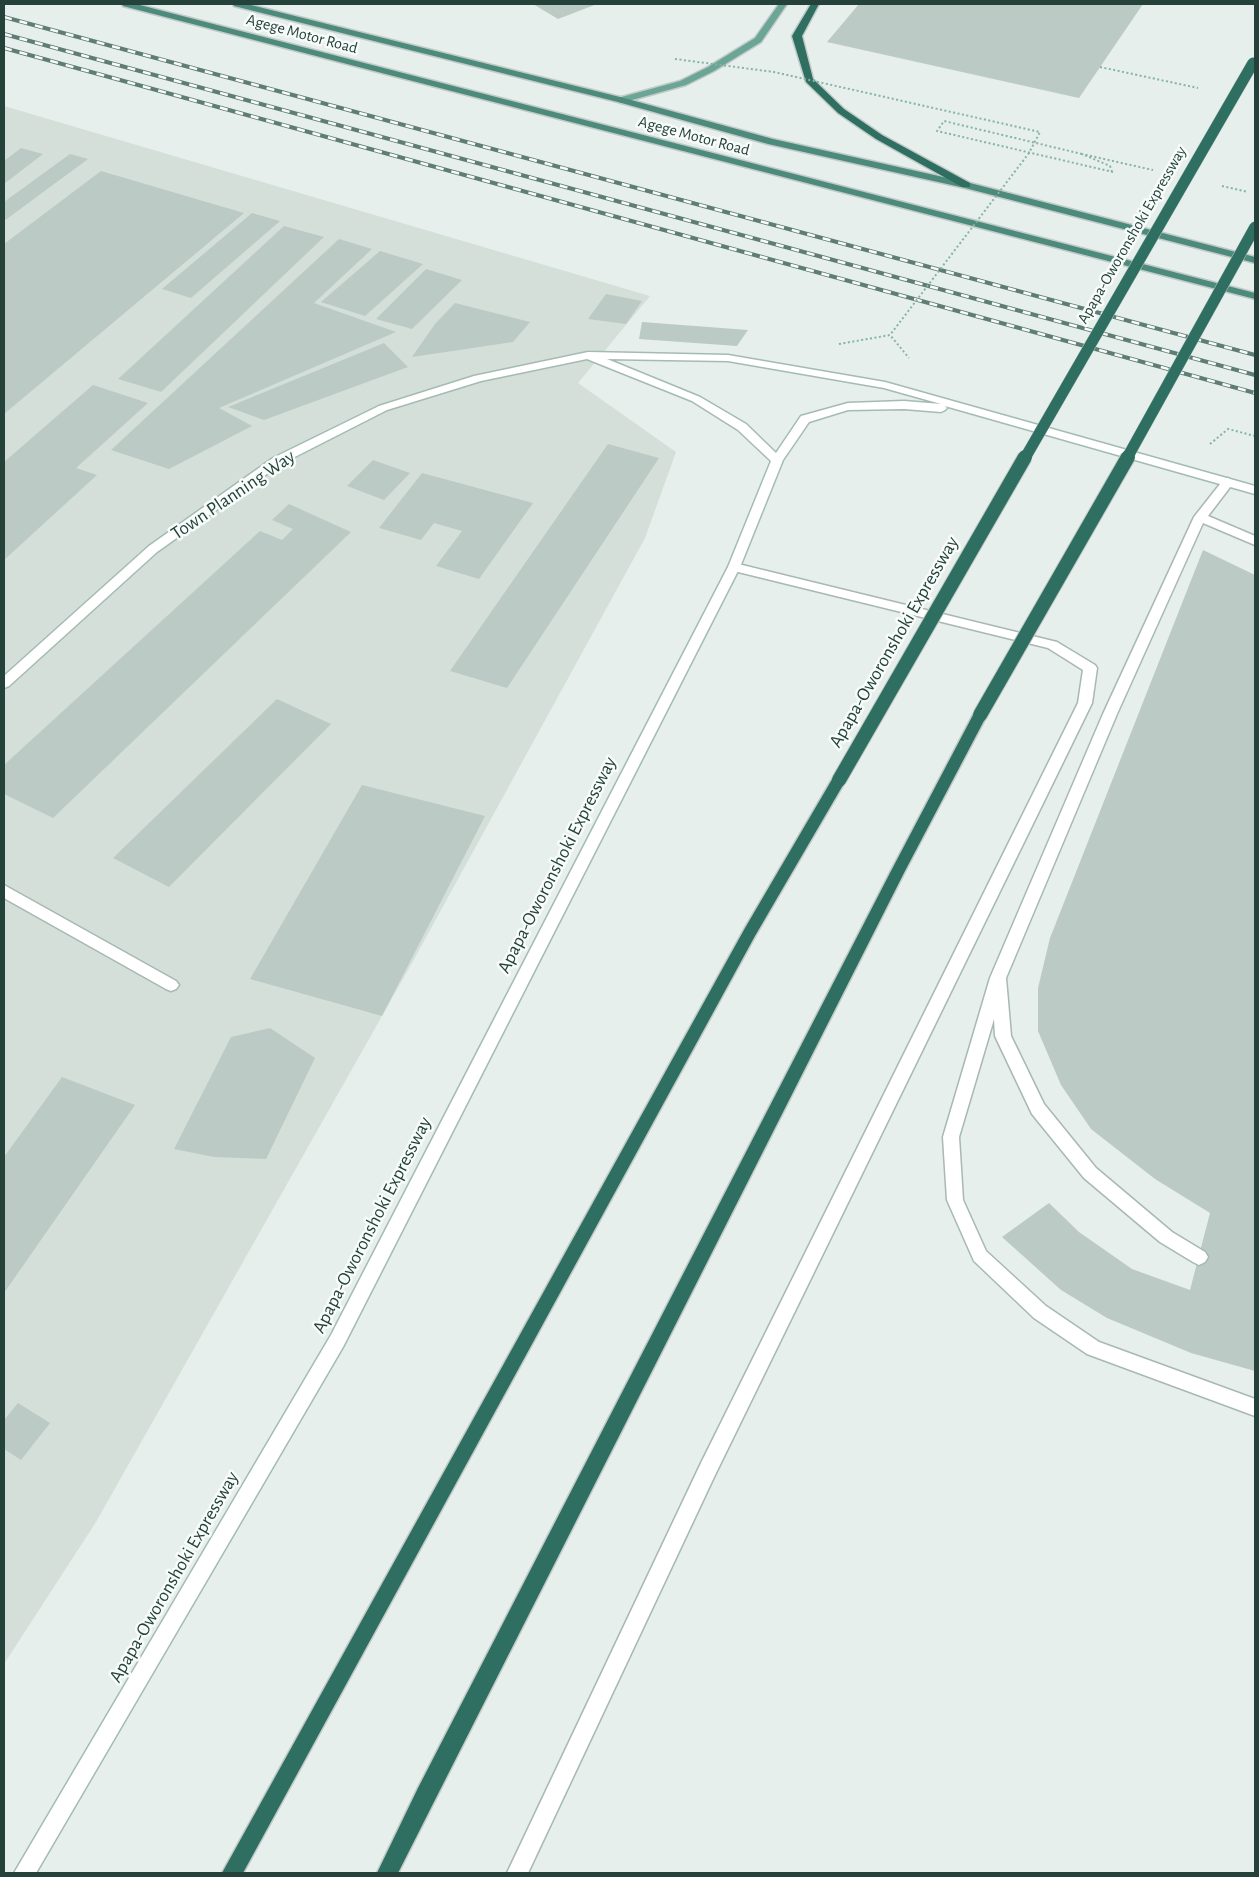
<!DOCTYPE html>
<html>
<head>
<meta charset="utf-8">
<style>
	body { margin:0 }
	#map { position:relative; width:1259px; height:1877px; overflow:hidden; background:#e6efeb; font-family:"Alegreya Sans",sans-serif }
	canvas { display:block }
	.frame { position:absolute; inset:0; border:5px solid #24423a; pointer-events:none }
</style>
</head>
<body>
<div id="map">
<canvas width="1259" height="1877"></canvas>
<div class="frame"></div>
</div>
<script>
const c = document.querySelector('canvas').getContext('2d');
c.lineJoin = 'round';
function fill(path, color) {
  c.fillStyle = color;
  c.fill(path, 'evenodd');
}
function toPath(rows) {
  const path = new Path2D();
  for (const r of rows) {
    path.moveTo(r[0], r[1]);
    for (let i = 2; i < r.length; i += 2) path.lineTo(r[i], r[i + 1]);
  }
  return path;
}
function strokePath(path, color, width, dash) {
  c.strokeStyle = color;
  c.lineWidth = width;
  c.lineCap = dash ? 'butt' : 'round';
  c.setLineDash(dash || []);
  c.stroke(path);
}
function label(font, color, halo, rows, align = 'center') {
  c.font = font + ' "Alegreya Sans",sans-serif';
  c.lineWidth = 5;
  c.setLineDash([]);
  c.textBaseline = 'middle';
  c.strokeStyle = halo;
  c.fillStyle = color;
  for (const [text, x, y, turn = 0] of rows) {
    c.save();
    c.translate(x, y);
    c.rotate((+turn || 0) * Math.PI / 180);
    c.textAlign = isNaN(turn) ? turn : align;
    if (halo) c.strokeText(text, 0, 0);
    c.fillText(text, 0, 0);
    c.restore();
  }
}
const built = toPath([
	[4,106,650,296,578,383,676,452,645,538,412,963,96,1522,4,1664]
]);
const building = toPath([
	[533,4,597,4,558,19],
	[859,4,1143,4,1079,98,827,42],
	[21,148,43,154,4,184,4,161],
	[70,154,88,159,4,221,4,202],
	[101,171,244,213,4,414,4,244],
	[252,213,280,221,191,298,162,289],
	[284,226,324,237,161,392,118,379],
	[339,239,372,249,314,303,396,332,219,408,252,426,169,469,111,450],
	[380,251,423,264,365,316,321,302],
	[426,269,462,280,412,329,376,319],
	[606,294,642,301,626,324,588,319],
	[455,303,530,322,513,342,412,357,435,324],
	[642,322,748,330,737,346,639,339],
	[384,343,408,367,264,420,228,407],
	[93,385,148,403,76,468,97,475,4,560,4,462],
	[608,444,659,458,507,688,450,671],
	[373,460,410,473,384,500,347,486],
	[422,473,533,503,479,579,436,566,462,531,434,523,421,540,379,528],
	[289,504,351,532,53,818,4,794,4,765,260,531,282,540,293,529,272,520],
	[1203,550,1255,575,1255,1371,1191,1353,1107,1318,1061,1290,1002,1237,1049,1203,1079,1232,1132,1269,1190,1290,1210,1213,1155,1179,1091,1129,1061,1085,1038,1031,1038,988,1050,938],
	[277,699,331,724,169,887,113,858],
	[362,785,485,816,382,1016,250,979],
	[270,1028,315,1058,266,1159,214,1157,174,1149,231,1037],
	[62,1077,135,1105,4,1293,4,1157],
	[18,1403,50,1423,21,1460,4,1449,4,1420]
]);
const path = toPath([
	[1082,154,944,121,937,131,1113,172],
	[1112,172,1110,166,1082,154,1153,170],
	[1222,186,1248,192],
	[839,344,890,335,909,358],
	[1210,444,1228,429,1255,436]
]);
const service = toPath([
	[1228,478,1234,482,1208,516,1255,536,1255,545,1203,523,1117,714,1006,978,1011,1036,1044,1104,1096,1168,1172,1232,1205,1252,1208,1257,1205,1262,1199,1265,1193,1262,1160,1242,1084,1178,1032,1114,995,1036,994,1019,959,1137,963,1200,986,1251,1046,1306,1099,1342,1255,1399,1255,1416,1087,1354,1034,1318,974,1261,947,1200,943,1137,990,978,1103,714,1194,517,1224,479,1228,478],
	[734,563,1057,642,1095,665,1097,668,1092,703,715,1475,528,1873,507,1873,701,1463,1078,703,1083,670,1048,648,730,570,728,567,730,564,734,563],
	[4,885,176,981,179,985,176,989,171,991,166,989,4,898,4,885]
]);
const secondary = toPath([
	[588,352,728,355,885,382,1255,486,1255,494,945,406,947,408,945,410,941,412,904,409,848,410,809,422,783,460,740,567,343,1347,36,1873,14,1873,331,1335,728,567,771,461,738,430,692,401,587,359,481,381,387,410,281,464,157,552,9,686,4,688,4,676,149,546,273,458,379,406,474,376,588,352],
	[607,359,728,361,884,388,941,404,904,401,848,403,801,416,776,453,746,424,700,397,607,359]
]);
const primary = toPath([
	[779,4,787,4,761,42,714,71,686,85,621,103,616,100,618,98,680,81,708,67,755,38,779,4]
]);
const trunk = toPath([
	[122,4,136,4,1255,293,1255,299,123,6,122,4],
	[233,4,247,4,624,98,773,139,970,183,1255,257,1255,263,965,188,768,144,618,102,234,6,233,4]
]);
const motorway = toPath([
	[811,4,819,4,802,36,813,79,844,109,882,135,970,183,970,187,962,187,876,139,838,113,806,82,792,36,811,4],
	[980,710,985,712,987,715,905,871,398,1873,377,1873,418,1788,891,871,973,715,975,712,980,710],
	[839,775,844,776,846,780,755,936,243,1873,222,1873,745,928,834,776,839,775]
]);
const rail = toPath([
	[4,17,1255,355],
	[4,34,1255,375],
	[4,48,1255,393]
]);
const pathBridge = toPath([
	[675,59,774,72,1040,132,1029,153,890,335],
	[1100,67,1198,88]
]);
const motorwayBridgeFar1 = toPath([
	[1025,458,1253,63],
	[1127,458,1255,227]
]);
const motorwayBridge = toPath([
	[980,715,1128,457],
	[839,780,1025,457]
]);
const farStreetnames = [
	["Agege Motor Road",302,34,15],
	["Agege Motor Road",694,136,15],
	["Apapa-Oworonshoki Expressway",1132,235,-60]
];
const streetNames = [
	["Town Planning Way",233,495,-34],
	["Apapa-Oworonshoki Expressway",894,642,-60],
	["Apapa-Oworonshoki Expressway",557,865,-63],
	["Apapa-Oworonshoki Expressway",372,1225,-63],
	["Apapa-Oworonshoki Expressway",174,1577,-60]
];
fill(built, '#d4dfda');
fill(building, '#bbcac4');
strokePath(service, '#a8b8b2', 3);
strokePath(secondary, '#a4bbb3', 3);
strokePath(primary, '#c2cac8', 3);
strokePath(trunk, '#c2cac8', 3);
strokePath(motorway, '#c2cac8', 3);
strokePath(path, '#86b3a5', 2, [2, 2.5]);
fill(service, '#fff');
fill(secondary, '#fff');
fill(primary, '#6aa596');
fill(trunk, '#4c8a7c');
fill(motorway, '#2f6f62');
strokePath(rail, '#5f7d75', 4);
strokePath(rail, '#f7fbf9', 2.5, [8]);
strokePath(motorwayBridgeFar1, '#c2cac8', 12, []);
strokePath(motorwayBridge, '#c2cac8', 16, []);
strokePath(pathBridge, '#86b3a5', 2, [2, 2.5]);
strokePath(motorwayBridgeFar1, '#2f6f62', 11);
strokePath(motorwayBridge, '#2f6f62', 14);
label('16px', '#24423a', '#f7fbf9', farStreetnames);
label('19px', '#24423a', '#f7fbf9', streetNames);
</script>
</body>
</html>
